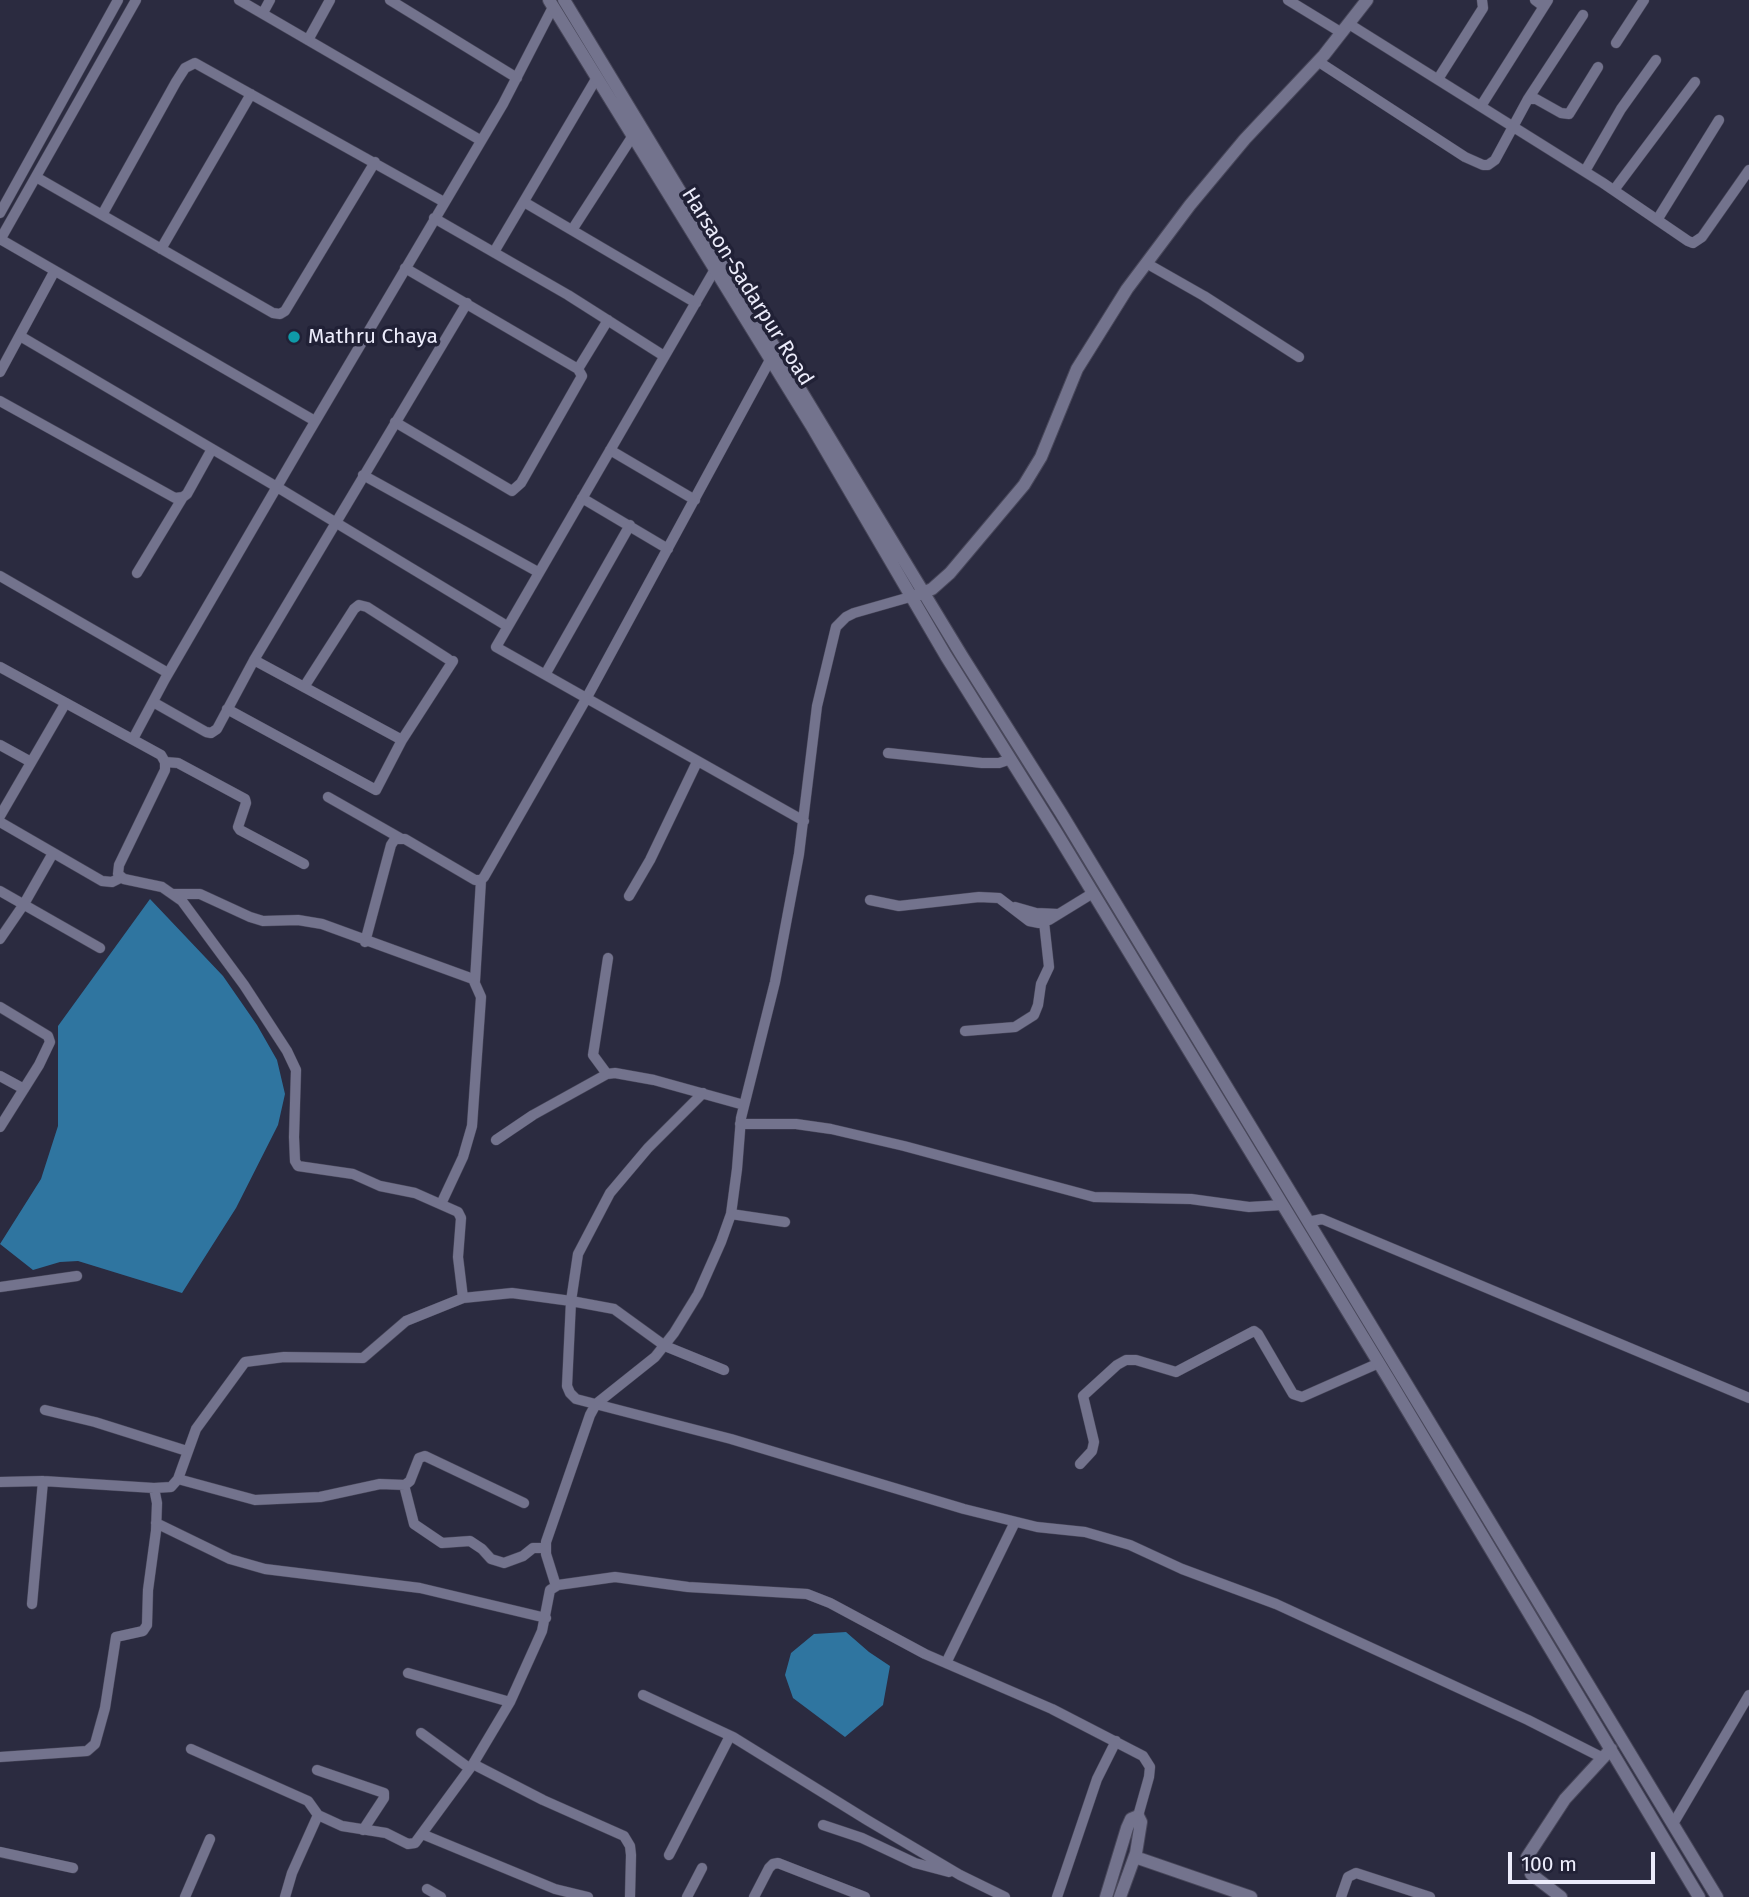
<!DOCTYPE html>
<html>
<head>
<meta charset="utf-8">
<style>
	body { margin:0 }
	#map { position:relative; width:1749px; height:1897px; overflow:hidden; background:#2b2b40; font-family:"Fira Sans",sans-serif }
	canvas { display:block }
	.scale { position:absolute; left:1508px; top:1852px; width:147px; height:32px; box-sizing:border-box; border:4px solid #ececfb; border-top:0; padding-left:9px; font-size:21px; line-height:24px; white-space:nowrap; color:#ececfb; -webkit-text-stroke:5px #212136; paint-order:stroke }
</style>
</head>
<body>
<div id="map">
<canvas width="1749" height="1897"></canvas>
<div class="scale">100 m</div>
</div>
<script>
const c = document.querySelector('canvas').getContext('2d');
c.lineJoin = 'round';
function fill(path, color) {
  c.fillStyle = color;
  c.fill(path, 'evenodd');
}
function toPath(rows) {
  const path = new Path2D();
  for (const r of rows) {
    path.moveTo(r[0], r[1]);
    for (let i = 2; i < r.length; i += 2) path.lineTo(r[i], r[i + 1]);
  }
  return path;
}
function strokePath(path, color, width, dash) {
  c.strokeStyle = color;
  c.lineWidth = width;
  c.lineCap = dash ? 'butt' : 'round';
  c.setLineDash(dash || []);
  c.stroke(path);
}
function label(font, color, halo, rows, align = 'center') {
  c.font = font + ' "Fira Sans",sans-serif';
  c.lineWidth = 7;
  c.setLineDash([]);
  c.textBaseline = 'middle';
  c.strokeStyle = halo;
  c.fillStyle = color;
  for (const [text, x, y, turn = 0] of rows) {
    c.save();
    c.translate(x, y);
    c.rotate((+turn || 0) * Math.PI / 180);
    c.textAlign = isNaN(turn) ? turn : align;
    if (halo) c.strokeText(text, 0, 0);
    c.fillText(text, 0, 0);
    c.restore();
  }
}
const water = toPath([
	[150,899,223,976,257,1025,277,1060,285,1094,278,1125,236,1208,182,1293,78,1261,60,1262,33,1270,0,1244,41,1179,58,1126,58,1026],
	[846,1632,869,1652,890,1666,883,1705,845,1737,793,1698,785,1675,791,1653,814,1634]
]);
const minor = toPath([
	[239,0,480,140],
	[390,0,517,78],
	[1288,0,1342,33],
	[1535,0,1543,6],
	[263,13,270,0],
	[1349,24,1603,183,1688,241,1693,243,1702,237,1749,170],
	[308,40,330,0],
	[1616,43,1644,0],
	[1319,62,1465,157,1483,165,1488,165,1495,160,1528,99,1536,99,1561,113,1569,114,1598,67],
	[1438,79,1483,8,1482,0],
	[1528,99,1583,15],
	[1481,106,1548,0],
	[1585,171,1621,109,1656,60],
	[36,177,273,313,280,314,285,311,375,162],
	[1614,190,1695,82],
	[524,202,696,303],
	[0,213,118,0],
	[102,215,176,82,185,68,195,63,444,202],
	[434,218,568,295,664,356],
	[1657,220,1719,120],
	[572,230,632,137],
	[0,239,315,421],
	[0,240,136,0],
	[161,249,251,94],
	[494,252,596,79],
	[1146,263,1204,296,1299,357],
	[714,271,496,647,804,821],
	[20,336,277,487,507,626],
	[578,369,608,320],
	[0,372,54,272],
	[0,401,175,498,183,497,187,494,212,449],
	[395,422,512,491,521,483,582,376,578,369,405,268],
	[610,450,695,500],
	[363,475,538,572],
	[582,498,668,549],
	[137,573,183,497],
	[0,576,168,673],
	[254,660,402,740],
	[0,667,161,755,165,762,165,770,119,865,118,874,124,879,162,887,182,901,244,985,287,1051,296,1070,294,1137,295,1161,298,1166,353,1174,380,1186,415,1193,458,1212,461,1218,458,1257,463,1298],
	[546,673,630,525],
	[304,687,354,609,359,605,367,607,448,659],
	[153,702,206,732,211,733,217,729,254,660,467,303],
	[227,709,376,790,402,740,453,661],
	[133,739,165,679,303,442,503,104,553,7],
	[0,745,31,762],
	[888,753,982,763,999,763,1011,759],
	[165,762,178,763,245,799,246,803,238,827,240,830,304,864],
	[328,797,400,838],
	[0,816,65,704],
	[0,822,102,881,112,882,120,878],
	[0,891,100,948],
	[174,894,200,894,250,917,263,921,298,920,322,924,473,979,481,997,472,1126,463,1157,441,1204],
	[629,896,650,860,697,762],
	[870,900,899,906,979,897,999,898,1029,921,1039,923,1049,920,1093,893],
	[1015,907,1036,913,1058,914],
	[0,939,24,904,53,853],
	[365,942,391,845,395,839,405,839,475,880,481,880,484,877,586,699,770,360],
	[475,981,481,880],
	[0,1007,48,1036,50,1042,39,1065,0,1127],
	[965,1031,1015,1027,1034,1015,1038,1005,1041,984,1049,967,1044,922],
	[607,1074,593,1055,608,958],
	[0,1076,24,1089],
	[740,1124,796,1124,831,1129,904,1146,1094,1197,1191,1199,1249,1207,1282,1205],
	[496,1140,533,1115,607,1074,615,1073,654,1080,744,1105],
	[731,1214,785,1222],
	[1308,1222,1322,1219,1749,1398],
	[0,1287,77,1276],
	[724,1370,665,1346,614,1309,571,1301,567,1386,570,1393,576,1399,731,1439,964,1509,1037,1527,1085,1532,1130,1545,1182,1569,1276,1604,1528,1720,1603,1758],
	[45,1410,95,1422,187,1451],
	[1080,1464,1092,1451,1094,1442,1083,1396,1117,1365,1126,1360,1136,1360,1176,1372,1254,1331,1258,1334,1293,1394,1302,1397,1379,1363],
	[178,1479,255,1500,320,1497,380,1484,405,1485,410,1481,419,1458,425,1456,524,1503],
	[0,1482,43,1481,154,1488,171,1487,178,1479,196,1429,245,1362,284,1357,363,1358,406,1321,463,1298,512,1293,571,1301,578,1254,610,1193,648,1148,703,1093],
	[404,1485,414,1524,442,1543,470,1541,482,1549,491,1559,504,1563,523,1556,533,1548,544,1548],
	[156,1523,230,1559,265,1569,420,1588,546,1618],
	[556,1586,546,1554,546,1542,590,1415,596,1404,655,1357,674,1333,698,1294,721,1242,731,1214,737,1169,741,1118,775,982,799,854,817,706,836,627,846,617,854,613,910,597],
	[32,1604,43,1481],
	[946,1663,1015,1522],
	[408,1673,510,1702],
	[643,1695,733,1737,867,1820,960,1875,1005,1897],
	[421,1733,469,1768],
	[191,1749,308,1801,318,1815,342,1826,386,1833,408,1844,415,1843,473,1764,510,1702,542,1631,550,1590,558,1585,615,1577,688,1587,807,1594,830,1603,925,1654,1052,1709,1143,1756,1150,1767,1149,1777,1138,1816],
	[0,1757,87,1751,95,1744,105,1708,116,1637,143,1631,147,1625,148,1590,156,1531,157,1503,154,1488],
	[473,1764,543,1800,624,1836,630,1846,631,1855,630,1897],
	[317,1770,384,1793,384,1798,363,1830],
	[1673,1824,1749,1695],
	[823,1825,862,1838,915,1863,949,1872],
	[422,1834,555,1889,588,1897],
	[0,1852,73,1868],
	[669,1855,730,1736],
	[427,1889,441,1897],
	[185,1897,210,1839],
	[285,1897,292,1873,318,1815],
	[687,1897,702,1868],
	[754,1897,769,1868,773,1864,778,1863,865,1897],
	[1057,1897,1097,1779,1116,1741],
	[1341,1897,1348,1877,1356,1873,1430,1897]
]);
const tertiary = toPath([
	[549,0,811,425,946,656,1056,832,1388,1378,1699,1897],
	[564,0,962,656,1061,813,1717,1897],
	[917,595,932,589,950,573,1024,485,1041,457,1077,369,1127,289,1190,205,1245,139,1324,55,1367,0],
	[1135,1857,1251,1897],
	[1106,1897,1127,1828,1131,1819,1138,1816,1141,1822,1136,1853,1120,1897],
	[1561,1897,1531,1874,1527,1857,1565,1799,1611,1749]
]);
const markers = [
	[294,337,7,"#0f9aa8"]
];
const streetNames = [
	["Harsaon-Sadarpur Road",747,287,58]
];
const poiNames = [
	["Mathru Chaya",308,337]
];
fill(water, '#2f75a0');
strokePath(minor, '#48475a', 11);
strokePath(tertiary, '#48475a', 14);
strokePath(minor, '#73738d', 10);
strokePath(tertiary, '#73738d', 12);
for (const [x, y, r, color] of markers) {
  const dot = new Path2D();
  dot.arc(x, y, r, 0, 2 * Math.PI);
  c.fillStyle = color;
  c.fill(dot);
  strokePath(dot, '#212136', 2.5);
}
label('21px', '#ececfb', '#212136', streetNames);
label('21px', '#ececfb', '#212136', poiNames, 'left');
</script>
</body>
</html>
